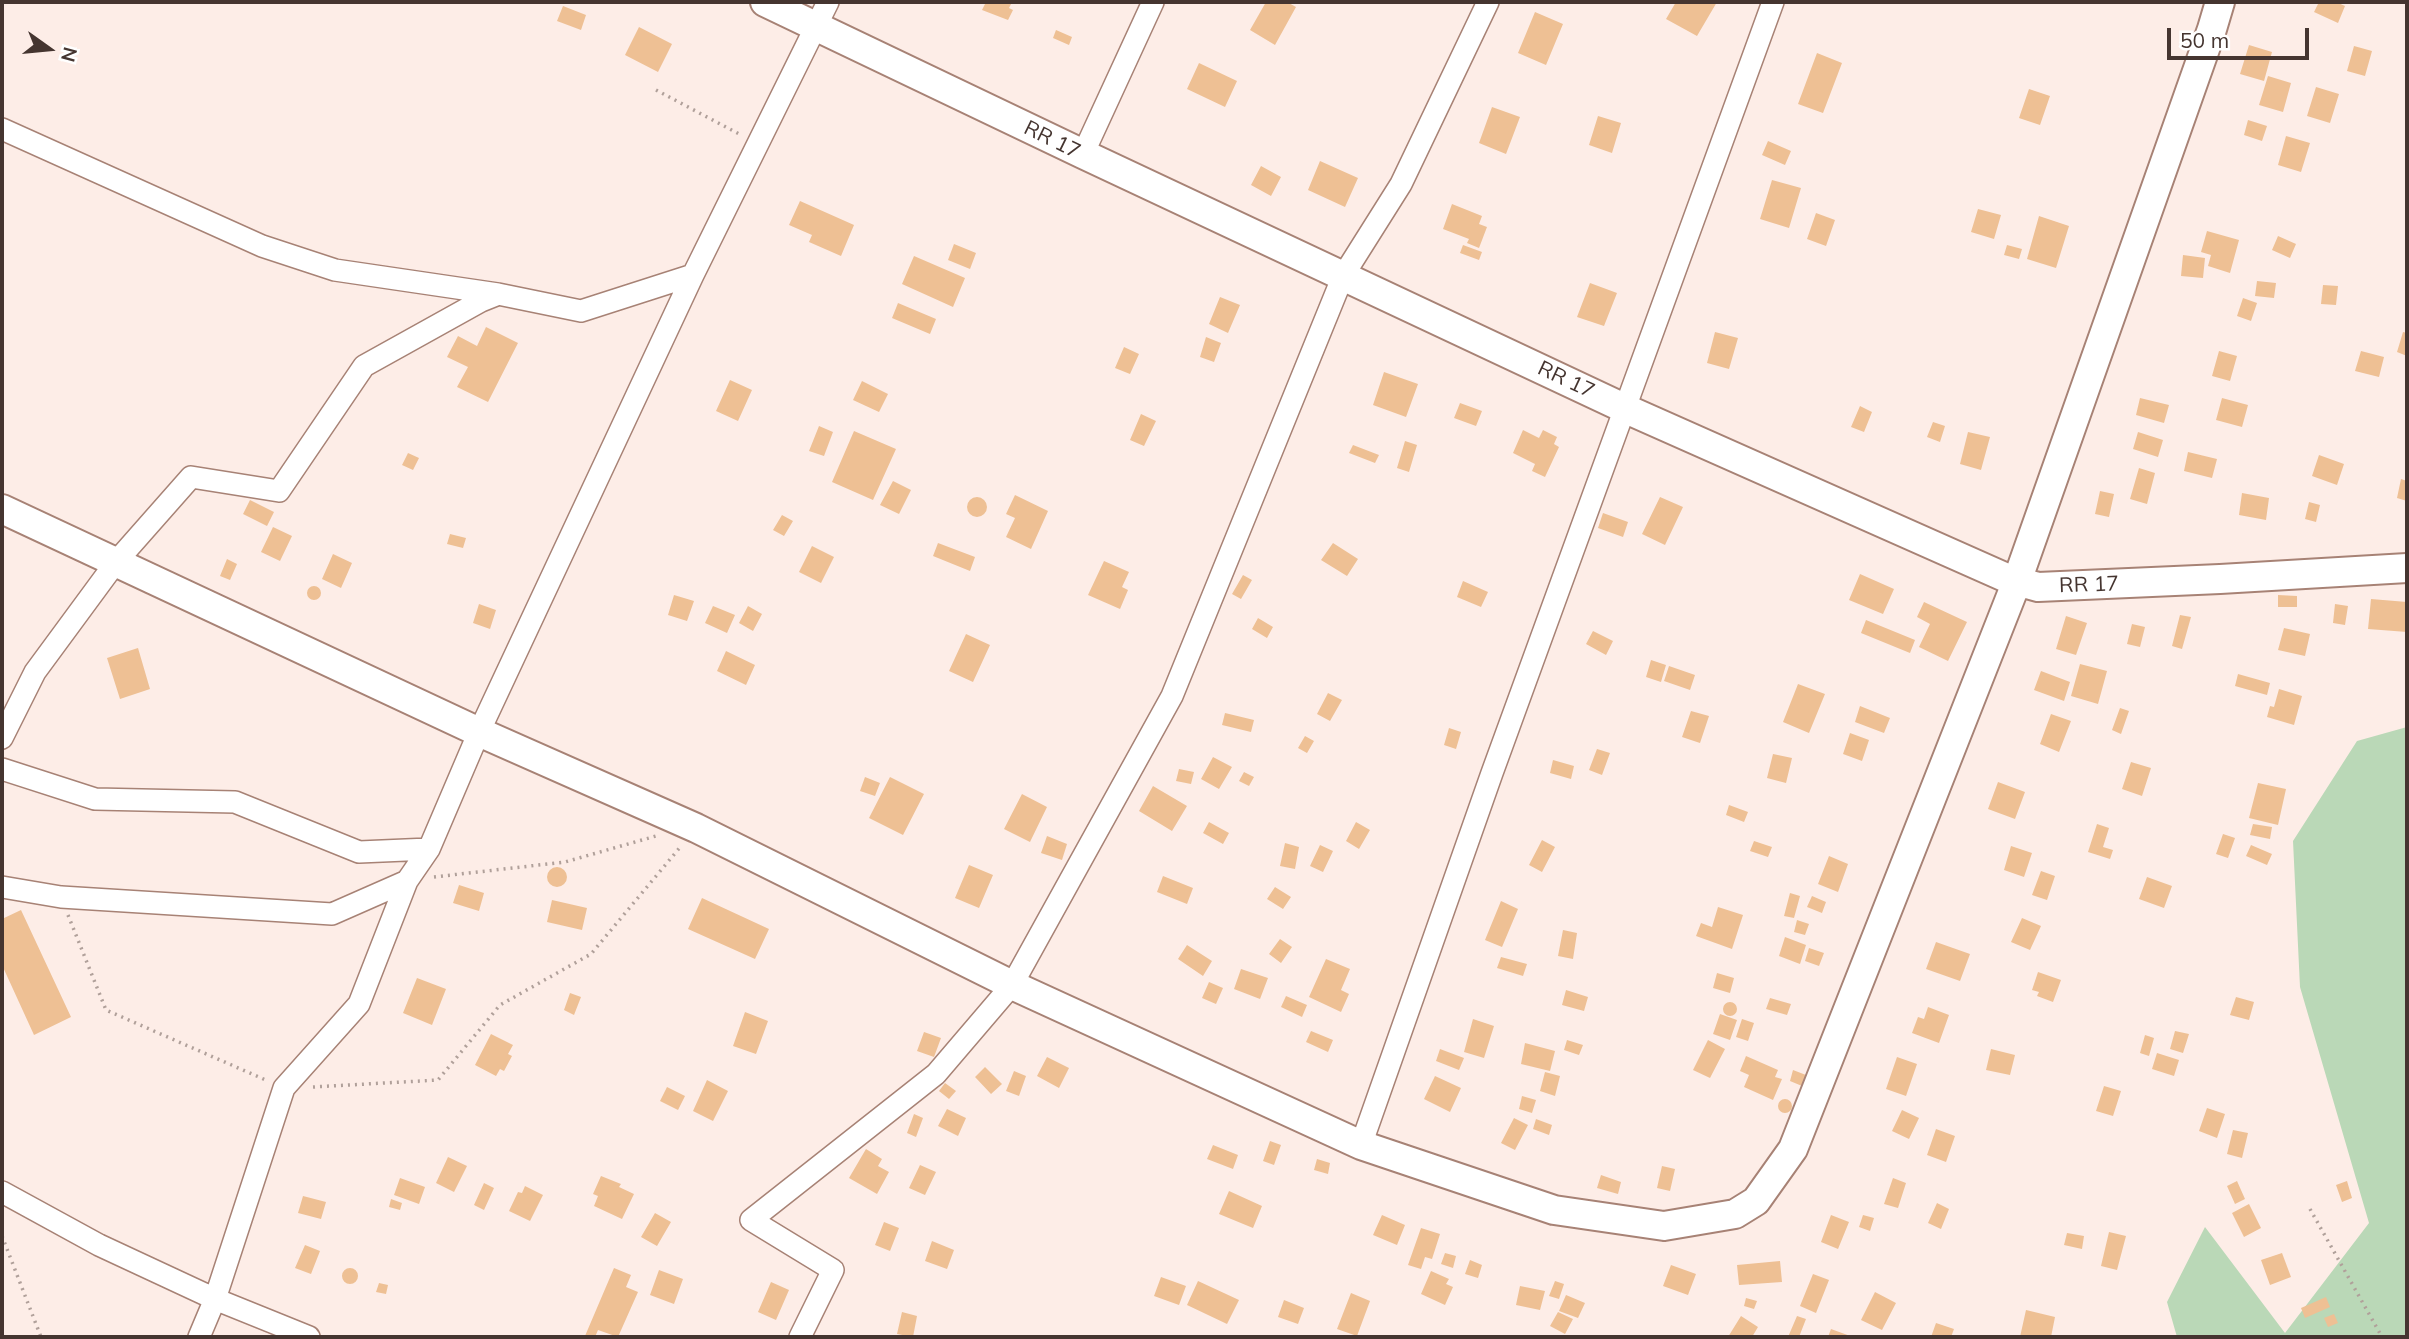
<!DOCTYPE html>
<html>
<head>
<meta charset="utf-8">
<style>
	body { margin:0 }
	#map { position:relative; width:2409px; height:1339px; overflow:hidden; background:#fdede7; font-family:Mulish,sans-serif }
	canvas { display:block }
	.frame { position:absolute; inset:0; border:4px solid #453530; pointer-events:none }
	.north { position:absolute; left:14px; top:14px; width:70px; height:70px; -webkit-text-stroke:5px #fff; paint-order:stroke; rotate:105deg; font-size:19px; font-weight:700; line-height:28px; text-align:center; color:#453530 }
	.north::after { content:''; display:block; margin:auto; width:24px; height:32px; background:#453530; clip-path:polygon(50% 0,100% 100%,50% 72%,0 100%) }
	.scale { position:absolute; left:2167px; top:28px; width:142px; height:32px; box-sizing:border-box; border:4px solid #453530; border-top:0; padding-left:9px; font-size:21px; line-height:24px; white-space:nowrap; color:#453530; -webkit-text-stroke:5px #fff; paint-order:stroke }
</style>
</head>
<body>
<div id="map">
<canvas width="2409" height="1339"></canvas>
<div class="frame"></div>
<div class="north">N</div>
<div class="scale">50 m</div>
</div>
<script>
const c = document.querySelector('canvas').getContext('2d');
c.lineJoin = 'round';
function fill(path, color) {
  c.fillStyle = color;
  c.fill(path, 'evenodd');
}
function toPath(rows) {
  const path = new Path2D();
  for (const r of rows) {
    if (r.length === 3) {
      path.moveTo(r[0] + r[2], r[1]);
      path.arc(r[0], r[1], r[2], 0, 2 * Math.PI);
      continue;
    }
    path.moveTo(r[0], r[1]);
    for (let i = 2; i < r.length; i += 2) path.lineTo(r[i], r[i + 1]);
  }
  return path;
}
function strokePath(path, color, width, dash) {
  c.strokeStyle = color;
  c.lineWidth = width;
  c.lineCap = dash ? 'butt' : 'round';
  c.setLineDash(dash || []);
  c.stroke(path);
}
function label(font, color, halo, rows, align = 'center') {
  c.font = font + ' Mulish,sans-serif';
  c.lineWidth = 5;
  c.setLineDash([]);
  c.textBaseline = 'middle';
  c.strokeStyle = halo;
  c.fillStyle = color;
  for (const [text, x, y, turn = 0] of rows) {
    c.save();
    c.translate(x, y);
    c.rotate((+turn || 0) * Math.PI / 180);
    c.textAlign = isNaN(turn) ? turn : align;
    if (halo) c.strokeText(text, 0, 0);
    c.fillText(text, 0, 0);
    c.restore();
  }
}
const green = toPath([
	[2407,727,2407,1337,2177,1337,2167,1302,2205,1227,2285,1333,2369,1223,2300,987,2293,841,2357,741]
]);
const building = toPath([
	[986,2,1012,2,1009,8,1013,10,1008,20,982,10],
	[1266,2,1287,2,1296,7,1275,45,1250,30],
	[1676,2,1717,2,1697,36,1666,19],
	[2319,2,2336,2,2345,6,2338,23,2314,12],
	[563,6,586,15,581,30,557,21],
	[1535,12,1563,24,1546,65,1518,53],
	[639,27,672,44,658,72,625,55],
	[1056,30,1072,37,1069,45,1053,38],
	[2249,45,2272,52,2264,81,2240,74],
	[2354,46,2372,51,2365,76,2347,71],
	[1817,53,1842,63,1823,113,1798,104],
	[1199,63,1237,81,1225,107,1187,89],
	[2268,76,2291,83,2283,112,2259,105],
	[2316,87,2339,94,2330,123,2307,116],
	[2029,89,2050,96,2040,125,2019,118],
	[1492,107,1520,117,1506,154,1479,143],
	[1598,116,1621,123,1612,153,1589,145],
	[2248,120,2267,126,2262,141,2244,135],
	[2286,136,2310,143,2301,172,2278,165],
	[1768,141,1791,151,1785,165,1762,155],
	[1320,161,1358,178,1345,207,1308,190],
	[1261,166,1281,177,1271,196,1251,185],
	[1772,180,1801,188,1789,228,1760,219],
	[800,201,854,225,841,256,809,242,812,235,789,225],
	[1452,204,1482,216,1479,224,1487,227,1479,248,1467,243,1469,239,1443,229],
	[1978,209,2001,215,1994,239,1971,232],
	[1816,213,1835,220,1826,246,1807,239],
	[2039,216,2069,226,2056,268,2027,259],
	[2207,231,2239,240,2230,273,2208,266,2211,255,2201,252],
	[2278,236,2296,244,2290,258,2272,250],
	[954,244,976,253,970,269,948,260],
	[1463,245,1482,252,1479,260,1460,253],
	[2007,245,2022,249,2019,259,2004,255],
	[2183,255,2205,258,2203,278,2181,276],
	[914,256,965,278,953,307,902,284],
	[2257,281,2276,283,2274,298,2255,296],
	[1590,283,1617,293,1604,326,1577,317],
	[2323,285,2338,286,2336,305,2321,304],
	[1220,297,1240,305,1228,333,1209,324],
	[2243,298,2257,303,2251,321,2237,316],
	[898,303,936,319,930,334,892,318],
	[486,327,518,343,488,402,457,387,468,367,447,357,458,336,477,346],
	[1715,332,1738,338,1729,369,1707,363],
	[2403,332,2407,333,2407,356,2397,352],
	[1206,337,1221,343,1214,362,1200,357],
	[1124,347,1139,354,1130,374,1115,368],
	[2219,351,2237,356,2230,381,2212,376],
	[2361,351,2384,357,2379,377,2355,371],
	[1384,372,1418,384,1406,417,1373,405],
	[730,380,752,390,738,421,716,411],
	[862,381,888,394,879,412,853,400],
	[2140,398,2169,405,2164,423,2136,415],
	[2222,398,2248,405,2242,427,2216,420],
	[1460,403,1482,411,1476,426,1454,418],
	[1860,406,1872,412,1864,432,1851,427],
	[1141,414,1156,421,1144,446,1130,440],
	[1933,422,1945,426,1940,442,1927,437],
	[819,426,833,432,824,456,809,451],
	[1523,430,1539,438,1543,430,1557,437,1554,444,1559,447,1545,477,1532,471,1535,464,1513,453],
	[854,431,896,449,873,500,832,482],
	[1968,432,1990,437,1981,470,1960,464],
	[2138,432,2163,440,2158,457,2133,449],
	[1405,441,1417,445,1409,472,1397,468],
	[1353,445,1379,455,1375,463,1349,453],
	[2188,452,2217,459,2212,478,2184,471],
	[408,453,419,458,413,470,402,465],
	[2319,455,2344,464,2337,485,2312,476],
	[2139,468,2155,473,2147,504,2130,499],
	[2401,479,2407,481,2407,501,2397,498],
	[893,481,911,490,899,514,880,505],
	[2100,491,2114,494,2109,517,2095,514],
	[2242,493,2269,498,2266,520,2239,515],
	[1015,495,1048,511,1031,549,1006,537,1015,518,1006,514],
	[977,507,10],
	[1660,497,1683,507,1665,545,1642,534],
	[250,500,274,512,267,526,243,514],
	[2309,502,2320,505,2316,522,2305,519],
	[1603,513,1628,522,1623,537,1598,528],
	[782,515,793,521,784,536,773,530],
	[273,527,292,536,280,561,261,552],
	[450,534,466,538,463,548,447,544],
	[938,543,975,557,970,571,933,556],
	[1333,543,1358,559,1347,576,1321,560],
	[812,546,834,557,821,583,799,572],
	[333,554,352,563,341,588,322,579],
	[227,559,237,564,230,580,220,576],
	[1104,561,1129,572,1122,587,1128,590,1120,609,1088,595],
	[1860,574,1894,589,1883,614,1849,600],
	[1243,575,1252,580,1241,599,1232,594],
	[1463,581,1488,592,1481,607,1457,597],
	[314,593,7],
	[674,595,694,601,687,621,668,615],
	[2278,595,2297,596,2297,607,2278,607],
	[2371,599,2407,602,2407,632,2368,629],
	[1924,602,1967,622,1948,661,1919,647,1930,624,1917,617],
	[479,604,496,610,490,629,473,623],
	[2335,604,2348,606,2345,625,2333,623],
	[713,606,735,615,727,633,705,623],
	[748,606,762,614,753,631,739,623],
	[2180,615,2191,617,2182,649,2172,646],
	[2066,616,2087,623,2076,655,2056,649],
	[1258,618,1273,627,1267,638,1252,629],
	[1866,620,1915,640,1910,653,1861,633],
	[2132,624,2145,627,2140,647,2127,644],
	[2284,628,2310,634,2305,656,2278,650],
	[1593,631,1613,641,1606,655,1586,644],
	[966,634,990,645,973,682,949,671],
	[138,648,150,689,120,699,107,658],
	[726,651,755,665,746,685,717,671],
	[1651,660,1666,665,1661,682,1646,677],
	[2080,664,2107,671,2098,704,2071,696],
	[1669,666,1695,675,1690,690,1664,681],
	[2041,671,2070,682,2064,701,2034,690],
	[2238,674,2270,683,2267,695,2235,686],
	[1798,684,1825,694,1809,733,1783,722],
	[2279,689,2302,696,2294,725,2267,717,2270,706,2274,707],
	[1328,693,1342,700,1330,721,1317,714],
	[1860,706,1890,718,1884,733,1855,722],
	[2120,708,2129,711,2121,734,2112,730],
	[1691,711,1709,716,1700,743,1682,737],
	[1225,713,1254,720,1251,732,1222,725],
	[2051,714,2071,721,2059,752,2040,744],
	[1449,728,1461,732,1456,749,1444,745],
	[1850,733,1869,740,1862,761,1843,754],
	[1305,736,1314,741,1307,753,1298,748],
	[1597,749,1610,753,1602,775,1589,770],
	[1773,754,1792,758,1786,783,1767,778],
	[1213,757,1232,767,1219,789,1201,779],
	[1553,760,1574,766,1571,779,1550,773],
	[2131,762,2151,768,2142,796,2122,789],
	[1179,769,1194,772,1191,784,1176,781],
	[1244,772,1254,777,1249,786,1239,781],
	[865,777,880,783,875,796,860,791],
	[890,777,924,794,903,835,869,818],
	[1998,782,2025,792,2015,819,1988,809],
	[2258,783,2286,789,2278,825,2249,818],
	[1153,786,1187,806,1172,831,1139,811],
	[1022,794,1047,807,1030,842,1004,829],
	[1729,805,1748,812,1744,822,1726,815],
	[1209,822,1229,833,1223,844,1203,833],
	[1356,822,1370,830,1359,849,1346,841],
	[2097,824,2109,828,2103,847,2113,850,2110,859,2088,852],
	[2253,824,2272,827,2270,839,2250,835],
	[2223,834,2235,838,2228,858,2216,854],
	[1047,836,1067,844,1062,860,1041,853],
	[1542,840,1555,847,1542,872,1529,865],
	[1754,841,1772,847,1768,857,1750,851],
	[1285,843,1299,847,1295,869,1280,866],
	[1320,845,1333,851,1323,872,1310,866],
	[2251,845,2272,854,2267,865,2246,856],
	[2011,846,2032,853,2024,877,2004,870],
	[1829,856,1848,864,1838,892,1818,884],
	[969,865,993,875,979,908,955,898],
	[557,877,10],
	[2041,871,2055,876,2047,900,2032,895],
	[1163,876,1193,888,1187,904,1157,892],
	[2147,877,2172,886,2164,908,2139,899],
	[459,885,484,893,479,911,453,903],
	[1275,887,1291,897,1283,909,1267,899],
	[1790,893,1800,896,1794,918,1784,916],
	[1812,896,1826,902,1822,913,1807,907],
	[702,898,769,929,755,959,688,929],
	[552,900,587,908,582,930,547,922],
	[1501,901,1518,909,1502,947,1485,940],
	[1718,907,1743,915,1732,949,1696,936,1701,923,1712,927],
	[21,910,71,1017,34,1035,2,965,2,919],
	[2022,918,2041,926,2030,950,2011,942],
	[1797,920,1809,924,1805,935,1794,932],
	[1563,930,1577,933,1573,959,1558,956],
	[1785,937,1806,945,1800,964,1779,956],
	[1280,939,1292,947,1281,963,1269,954],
	[1936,942,1970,954,1960,981,1926,969],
	[1187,945,1212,961,1203,976,1178,959],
	[1809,948,1824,953,1819,966,1805,961],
	[1501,957,1527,964,1523,976,1497,968],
	[1326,959,1350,969,1341,990,1349,994,1341,1012,1309,997],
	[1241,969,1268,978,1260,999,1234,989],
	[2038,972,2061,980,2053,1002,2037,996,2039,992,2032,990],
	[1717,973,1734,978,1730,993,1713,988],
	[417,978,446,989,432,1025,403,1013],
	[1209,982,1223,988,1216,1004,1202,998],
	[1566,990,1588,997,1584,1011,1562,1005],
	[570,993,581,997,574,1015,564,1010],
	[1286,996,1307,1005,1302,1017,1281,1007],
	[2236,997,2254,1002,2249,1020,2230,1015],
	[1770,998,1791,1004,1787,1015,1766,1009],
	[1730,1009,7],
	[1928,1007,1949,1015,1939,1043,1912,1033,1918,1017,1924,1019],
	[745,1012,768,1021,756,1054,733,1046],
	[1720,1014,1737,1020,1730,1040,1713,1034],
	[1473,1019,1494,1026,1484,1058,1464,1052],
	[1742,1019,1754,1023,1748,1041,1736,1037],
	[1311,1031,1333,1040,1328,1052,1306,1042],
	[2175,1031,2189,1034,2183,1053,2170,1049],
	[924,1032,941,1038,934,1057,917,1051],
	[491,1034,513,1045,508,1054,512,1056,504,1071,500,1069,496,1076,475,1065],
	[2145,1035,2154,1038,2149,1056,2140,1053],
	[1567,1040,1583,1045,1579,1055,1564,1050],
	[1708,1040,1725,1049,1710,1078,1693,1070],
	[1525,1043,1555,1051,1550,1071,1521,1064],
	[1440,1049,1464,1058,1459,1070,1436,1061],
	[1991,1049,2015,1055,2010,1075,1986,1070],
	[2157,1053,2179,1060,2174,1076,2152,1069],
	[1746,1056,1778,1070,1775,1077,1782,1079,1773,1100,1744,1087,1749,1075,1740,1071],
	[1047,1057,1069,1068,1059,1088,1037,1076],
	[1897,1057,1917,1064,1906,1096,1886,1089],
	[985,1067,1002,1084,991,1094,975,1077],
	[1793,1070,1806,1075,1802,1086,1790,1081],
	[1014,1071,1026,1076,1019,1096,1006,1091],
	[1545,1072,1560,1076,1555,1096,1540,1091],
	[1435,1076,1461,1088,1450,1112,1424,1099],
	[707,1080,728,1091,713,1121,693,1111],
	[945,1083,956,1091,949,1099,939,1091],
	[2104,1086,2121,1091,2113,1116,2096,1111],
	[667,1087,685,1096,678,1110,660,1101],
	[1522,1096,1536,1100,1532,1113,1519,1109],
	[1785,1106,7],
	[2207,1108,2225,1114,2217,1138,2199,1131],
	[947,1109,966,1118,958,1136,938,1126],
	[1902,1110,1919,1118,1909,1139,1892,1131],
	[914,1114,923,1118,916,1137,907,1133],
	[1514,1118,1528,1125,1515,1150,1501,1143],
	[1536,1119,1552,1125,1549,1135,1533,1129],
	[1936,1129,1955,1136,1946,1162,1927,1155],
	[2233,1130,2248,1133,2242,1158,2227,1154],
	[1270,1141,1281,1145,1274,1165,1263,1161],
	[1213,1145,1238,1155,1233,1169,1207,1159],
	[866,1149,882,1159,878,1166,889,1172,877,1194,849,1178],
	[448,1157,467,1166,454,1192,436,1183],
	[1317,1159,1330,1163,1328,1174,1314,1170],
	[920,1165,936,1172,925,1195,909,1188],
	[1662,1166,1675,1169,1670,1191,1657,1188],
	[1601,1175,1621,1182,1618,1194,1597,1188],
	[601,1176,621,1184,619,1187,634,1194,622,1219,594,1206,598,1196,593,1194],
	[400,1178,425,1187,419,1204,394,1195],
	[1893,1178,1906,1183,1898,1208,1884,1204],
	[2237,1181,2245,1199,2235,1204,2227,1186],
	[2347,1181,2352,1198,2342,1202,2336,1185],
	[484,1183,494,1188,484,1210,474,1205],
	[525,1186,543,1195,530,1221,509,1211,518,1192,522,1193],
	[1229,1191,1262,1206,1253,1228,1219,1214],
	[303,1196,326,1202,321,1219,298,1213],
	[391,1199,402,1203,400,1210,389,1207],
	[1937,1203,1949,1209,1941,1229,1928,1223],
	[2249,1204,2261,1228,2244,1237,2232,1213],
	[655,1213,671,1222,657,1246,641,1237],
	[1382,1215,1405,1225,1397,1245,1373,1235],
	[1831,1215,1849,1222,1838,1249,1821,1242],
	[1863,1215,1874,1218,1870,1231,1859,1227],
	[884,1222,899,1228,890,1251,875,1245],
	[1421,1228,1440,1234,1432,1259,1425,1257,1421,1269,1408,1265],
	[2109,1232,2126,1236,2117,1270,2101,1266],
	[2067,1233,2084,1236,2082,1249,2064,1245],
	[932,1241,954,1250,947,1269,925,1261],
	[305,1245,320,1251,311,1274,295,1268],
	[1445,1253,1456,1256,1453,1268,1441,1264],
	[2282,1253,2291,1277,2270,1285,2261,1260],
	[1470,1260,1482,1265,1478,1278,1465,1274],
	[1780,1261,1782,1282,1739,1285,1737,1265],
	[1671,1265,1696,1274,1688,1295,1663,1286],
	[350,1276,8],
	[614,1268,631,1275,626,1287,638,1292,618,1337,598,1330,595,1337,585,1336],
	[659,1270,683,1279,674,1304,650,1295],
	[1431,1271,1449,1279,1446,1284,1453,1287,1445,1305,1421,1294],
	[1813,1274,1829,1280,1816,1313,1800,1306],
	[1161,1277,1186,1286,1179,1305,1154,1296],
	[1198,1281,1239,1300,1227,1324,1187,1305],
	[1555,1281,1564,1284,1559,1299,1549,1296],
	[771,1282,789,1290,776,1320,758,1312],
	[379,1283,388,1285,386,1294,376,1292],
	[1520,1286,1545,1291,1540,1310,1516,1305],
	[1875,1292,1896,1303,1882,1330,1861,1320],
	[1351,1293,1370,1301,1357,1336,1337,1329],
	[1566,1295,1585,1303,1578,1318,1559,1311],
	[2326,1297,2330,1307,2305,1318,2301,1308],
	[1746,1298,1757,1301,1754,1309,1744,1306],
	[1284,1300,1304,1308,1298,1324,1278,1317],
	[2026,1310,2055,1317,2051,1337,2020,1337],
	[902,1312,917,1316,913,1337,897,1334],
	[1558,1312,1573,1319,1565,1334,1550,1326],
	[2334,1314,2338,1323,2328,1327,2324,1318],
	[1741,1316,1758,1327,1752,1337,1728,1337],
	[1797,1316,1806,1319,1799,1337,1788,1337],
	[1936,1323,1954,1329,1951,1337,1931,1337],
	[1831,1329,1853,1337,1828,1337]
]);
const path = toPath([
	[656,90,741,135],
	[434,877,565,862,656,836],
	[68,915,106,1010,268,1081],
	[313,1087,438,1080,500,1005,591,954,682,845],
	[2310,1209,2382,1337],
	[2,1236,41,1337]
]);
const street = toPath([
	[2,129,262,246,335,270,498,294,581,311,693,275],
	[1083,154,1153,2],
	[2,738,35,672,116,562,191,477,279,491,364,366,481,301,496,295],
	[2,769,95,799,235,802,359,852,429,849],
	[2,887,61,897,332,914,407,881],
	[1361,1145,1492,773,1773,2],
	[2,1192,99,1245,215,1299,309,1337],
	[199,1337,215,1299,284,1088,359,1004,407,881,429,849,479,732,693,275,828,2],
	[800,1337,833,1270,751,1220,936,1074,1012,985,1172,696,1343,276,1401,184,1488,2]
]);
const secondary = toPath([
	[765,2,1083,154,1626,409,2009,579,2038,587,2220,579,2407,568],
	[2,509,479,732,696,828,1012,985,1361,1145,1554,1210,1664,1226,1735,1214,1756,1201,1793,1149,2017,581,2212,29,2220,2]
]);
const streetNames = [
	["RR 17",1052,140,26],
	["RR 17",1566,380,25],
	["RR 17",2089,585,-2]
];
fill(green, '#bad8b7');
fill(building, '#eec094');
strokePath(street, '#a78275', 24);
strokePath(secondary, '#a78275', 32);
strokePath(path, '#b0a09a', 3.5, [2, 5]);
strokePath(street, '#fff', 21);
strokePath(secondary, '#fff', 28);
label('21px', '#453530', '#fff', streetNames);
</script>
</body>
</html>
